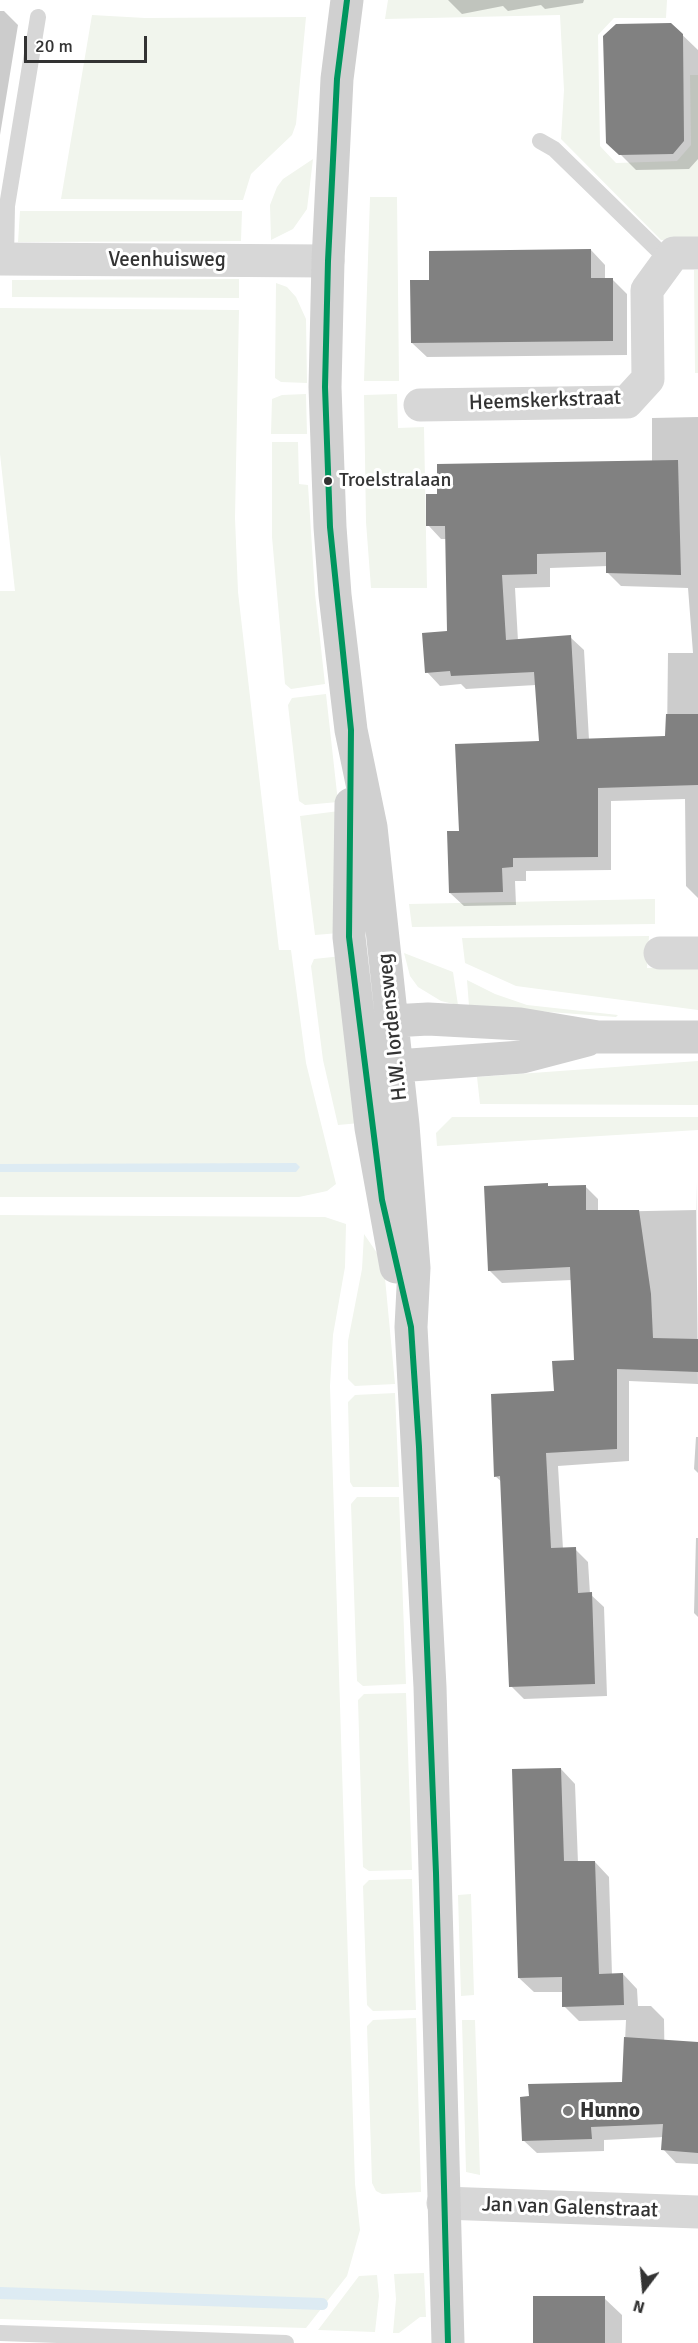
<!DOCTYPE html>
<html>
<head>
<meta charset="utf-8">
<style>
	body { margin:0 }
	#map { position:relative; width:698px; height:2343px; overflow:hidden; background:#fff; font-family:Signika,sans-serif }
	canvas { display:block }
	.north { position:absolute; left:614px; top:2259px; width:60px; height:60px; -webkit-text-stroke:4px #fff; paint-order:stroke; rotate:196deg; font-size:16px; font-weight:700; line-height:24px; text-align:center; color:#333 }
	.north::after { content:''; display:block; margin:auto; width:21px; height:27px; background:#333; clip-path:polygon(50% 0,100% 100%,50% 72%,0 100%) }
	.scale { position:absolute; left:24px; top:36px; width:123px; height:27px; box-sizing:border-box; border:3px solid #333; border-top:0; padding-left:8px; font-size:18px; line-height:21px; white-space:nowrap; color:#333; -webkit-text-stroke:4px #fff; paint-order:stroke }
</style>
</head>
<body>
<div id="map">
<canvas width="698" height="2343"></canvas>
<div class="north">N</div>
<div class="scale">20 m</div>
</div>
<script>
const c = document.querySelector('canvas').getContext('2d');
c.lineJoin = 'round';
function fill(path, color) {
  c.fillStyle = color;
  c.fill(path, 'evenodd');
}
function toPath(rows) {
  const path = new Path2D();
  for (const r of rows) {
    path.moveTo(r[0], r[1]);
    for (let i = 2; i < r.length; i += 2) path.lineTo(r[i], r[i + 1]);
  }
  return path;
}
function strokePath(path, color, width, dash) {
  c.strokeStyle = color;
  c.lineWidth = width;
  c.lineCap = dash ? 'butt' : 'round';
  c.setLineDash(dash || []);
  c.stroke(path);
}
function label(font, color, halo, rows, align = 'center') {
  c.font = font + ' Signika,sans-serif';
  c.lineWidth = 6;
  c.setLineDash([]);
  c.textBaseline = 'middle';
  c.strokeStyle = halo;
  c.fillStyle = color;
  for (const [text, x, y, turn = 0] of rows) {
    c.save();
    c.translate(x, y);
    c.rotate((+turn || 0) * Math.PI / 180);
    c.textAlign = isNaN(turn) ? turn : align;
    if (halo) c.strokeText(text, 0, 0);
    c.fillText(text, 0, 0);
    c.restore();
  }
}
const green = toPath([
	[388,0,667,0,666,18,614,18,598,35,600,146,616,163,677,161,691,145,690,75,698,75,698,239,661,240,561,139,564,90,560,15,385,19],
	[92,15,145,18,306,17,296,124,292,135,251,174,243,200,61,199],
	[313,159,307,209,293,229,271,240,270,205,277,187,283,179],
	[370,197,397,197,399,381,364,381],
	[20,211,242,211,241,241,18,242],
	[694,270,698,270,698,373,695,373],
	[239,279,239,298,12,297,12,280],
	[276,283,287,287,296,297,306,319,307,383,281,382,275,378],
	[0,308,239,310,235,518,238,592,279,950,291,950,306,1063,336,1184,327,1191,299,1197,0,1197,0,591,15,591,0,454],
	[306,394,307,434,271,434,272,399,282,395],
	[397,394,398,428,424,427,427,588,371,588,366,522,364,395],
	[272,442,298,442,299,484,308,485,315,594,325,684,291,689,285,684,272,537],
	[326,694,338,802,305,805,299,801,288,705,292,698],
	[339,811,339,933,315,935,300,816],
	[655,899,655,924,412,927,409,904],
	[649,936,647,968,698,967,698,1010,516,986,465,963,462,938],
	[404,953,453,972,458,1005,441,1001,418,987,410,976],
	[342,956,360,1123,338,1125,323,1060,311,966,314,959],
	[467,980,495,994,527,1005,618,1015,616,1017,469,1006],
	[698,1061,698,1105,480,1104,477,1077],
	[452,1117,698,1117,698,1130,437,1146,436,1133],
	[0,1215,325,1217,346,1224,345,1267,333,1335,330,1386,355,2184,360,2230,347,2276,306,2328,0,2319],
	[364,1234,377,1253,385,1278,395,1384,355,1386,348,1379,348,1341,362,1269],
	[395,1393,399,1487,353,1487,350,1482,348,1402,355,1395],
	[357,1497,399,1497,406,1684,363,1686,357,1681,351,1504],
	[406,1693,412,1870,369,1871,363,1867,358,1700,364,1694],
	[412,1879,416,2010,373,2011,367,2005,363,1886,369,1880],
	[471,1894,474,1995,461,1996,458,1895],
	[416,2018,421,2192,382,2194,376,2191,372,2183,367,2026,373,2020],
	[462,2020,475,2020,480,2175,466,2172],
	[424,2273,426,2317,420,2317,399,2333,393,2333,396,2299,394,2274],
	[377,2275,379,2296,375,2332,318,2330,359,2276]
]);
const water = toPath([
	[296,1163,300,1167,296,1172,0,1172,0,1164]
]);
const shadow = toPath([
	[448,0,584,0,583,3,545,9,541,5,508,11,503,6,462,14],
	[0,11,4,11,18,25,0,135],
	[671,24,698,50,698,159,689,169,636,170,608,142],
	[591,250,605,265,605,279,612,279,627,294,627,355,427,357,412,343,431,282],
	[698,417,698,898,686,886,685,799,611,801,611,870,526,871,526,881,515,881,516,905,464,906,450,893,461,832,541,742,536,685,466,689,461,684,440,686,427,672,449,632,447,539,441,539,428,525,652,462,652,418],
	[608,566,608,573,621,586,688,588,693,653,668,653,667,737,589,740,584,650,570,637,518,641,515,588,550,587,550,568],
	[696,1181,698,1384,629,1381,629,1461,558,1466,563,1549,575,1549,588,1562,590,1594,604,1607,607,1696,524,1699,511,1686,502,1482,495,1476,576,1361,572,1280,502,1283,489,1270,547,1185,550,1188,585,1186,598,1199,598,1212,696,1210],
	[696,1437,698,1437,698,1473,694,1469],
	[696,1538,698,1538,698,1617,694,1613],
	[561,1769,575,1784,578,1863,595,1862,609,1877,612,1975,623,1974,637,1989,638,2006,651,2006,664,2019,665,2087,698,2043,698,2164,676,2163,663,2149,664,2137,604,2140,604,2151,537,2153,523,2140,623,2083,626,2020,579,2021,564,2006,564,1992,534,1992,519,1978],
	[604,2298,622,2315,622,2343,534,2343]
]);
const stream = toPath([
	[0,2293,322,2304]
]);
const building = toPath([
	[671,23,683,34,684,141,673,154,619,155,606,143,603,36,616,24],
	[591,249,591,278,613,278,613,341,411,343,410,280,429,280,429,251],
	[678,460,681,575,606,573,606,552,537,554,537,574,502,575,506,640,571,635,577,739,665,736,666,714,698,714,698,785,598,788,598,857,513,858,513,867,502,868,503,892,449,893,447,831,459,831,455,744,539,741,534,672,451,676,450,671,425,673,422,633,447,631,445,526,426,526,426,494,437,494,437,464],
	[548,1183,548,1186,586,1185,586,1210,639,1210,651,1294,653,1338,698,1339,698,1372,617,1369,617,1449,546,1453,551,1548,576,1547,578,1593,592,1592,595,1684,509,1687,500,1476,494,1477,491,1394,554,1391,552,1361,574,1360,570,1267,488,1271,484,1186],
	[561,1768,564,1861,595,1861,599,1974,623,1973,624,2005,562,2007,562,1977,518,1978,512,1769],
	[624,2037,698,2042,698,2153,661,2150,663,2124,591,2127,592,2139,522,2141,520,2097,529,2096,528,2084,622,2082],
	[533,2296,605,2296,605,2343,533,2343]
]);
const lane = toPath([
	[540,141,554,149,669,261],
	[6,259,7,206,38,17],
	[0,2333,286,2343]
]);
const street = toPath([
	[0,259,328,261],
	[420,405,627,402,648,379,647,290,674,253,698,253],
	[660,953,698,953],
	[443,2203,698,2212]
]);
const secondary = toPath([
	[347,0,337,79,328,261,325,387,330,527,335,595,351,730,371,827,403,1125,414,1268,411,1327,430,1687,448,2343],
	[351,804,349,937,371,1128,396,1267],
	[373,1031,392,1021,428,1019,520,1024,598,1037,698,1037],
	[376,1059,397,1066,522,1057,587,1040]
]);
const bus1 = toPath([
	[347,0,337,79,328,261,325,387,330,527,351,730,349,937,382,1200,411,1327,419,1447,436,1873,448,2343]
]);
const markers = [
	[328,481,5,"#333"],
	[568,2111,6,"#7a7a7a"]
];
const busNames = [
	["Troelstralaan",339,481]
];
const streetNames = [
	["Veenhuisweg",167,260],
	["Heemskerkstraat",545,401,-2],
	["H.W. Iordensweg",393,1027,-96],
	["Jan van Galenstraat",570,2208,2]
];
const poiNames = [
	["Hunno",580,2111]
];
fill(green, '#f1f5ed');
fill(water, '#ddebf3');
fill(shadow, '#0003');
strokePath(stream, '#ddebf3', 12);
fill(building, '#818181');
strokePath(lane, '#d7d7d7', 16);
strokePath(street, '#d7d7d7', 33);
strokePath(secondary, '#d0d0d0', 33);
strokePath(bus1, '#00965e', 6);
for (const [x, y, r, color] of markers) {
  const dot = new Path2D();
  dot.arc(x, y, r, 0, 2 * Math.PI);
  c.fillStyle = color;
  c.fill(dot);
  strokePath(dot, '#fff', 2);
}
label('20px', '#333', '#fff', busNames, 'left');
label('21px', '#333', '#fff', streetNames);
label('bold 21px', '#333', '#fff', poiNames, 'left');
</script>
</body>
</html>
